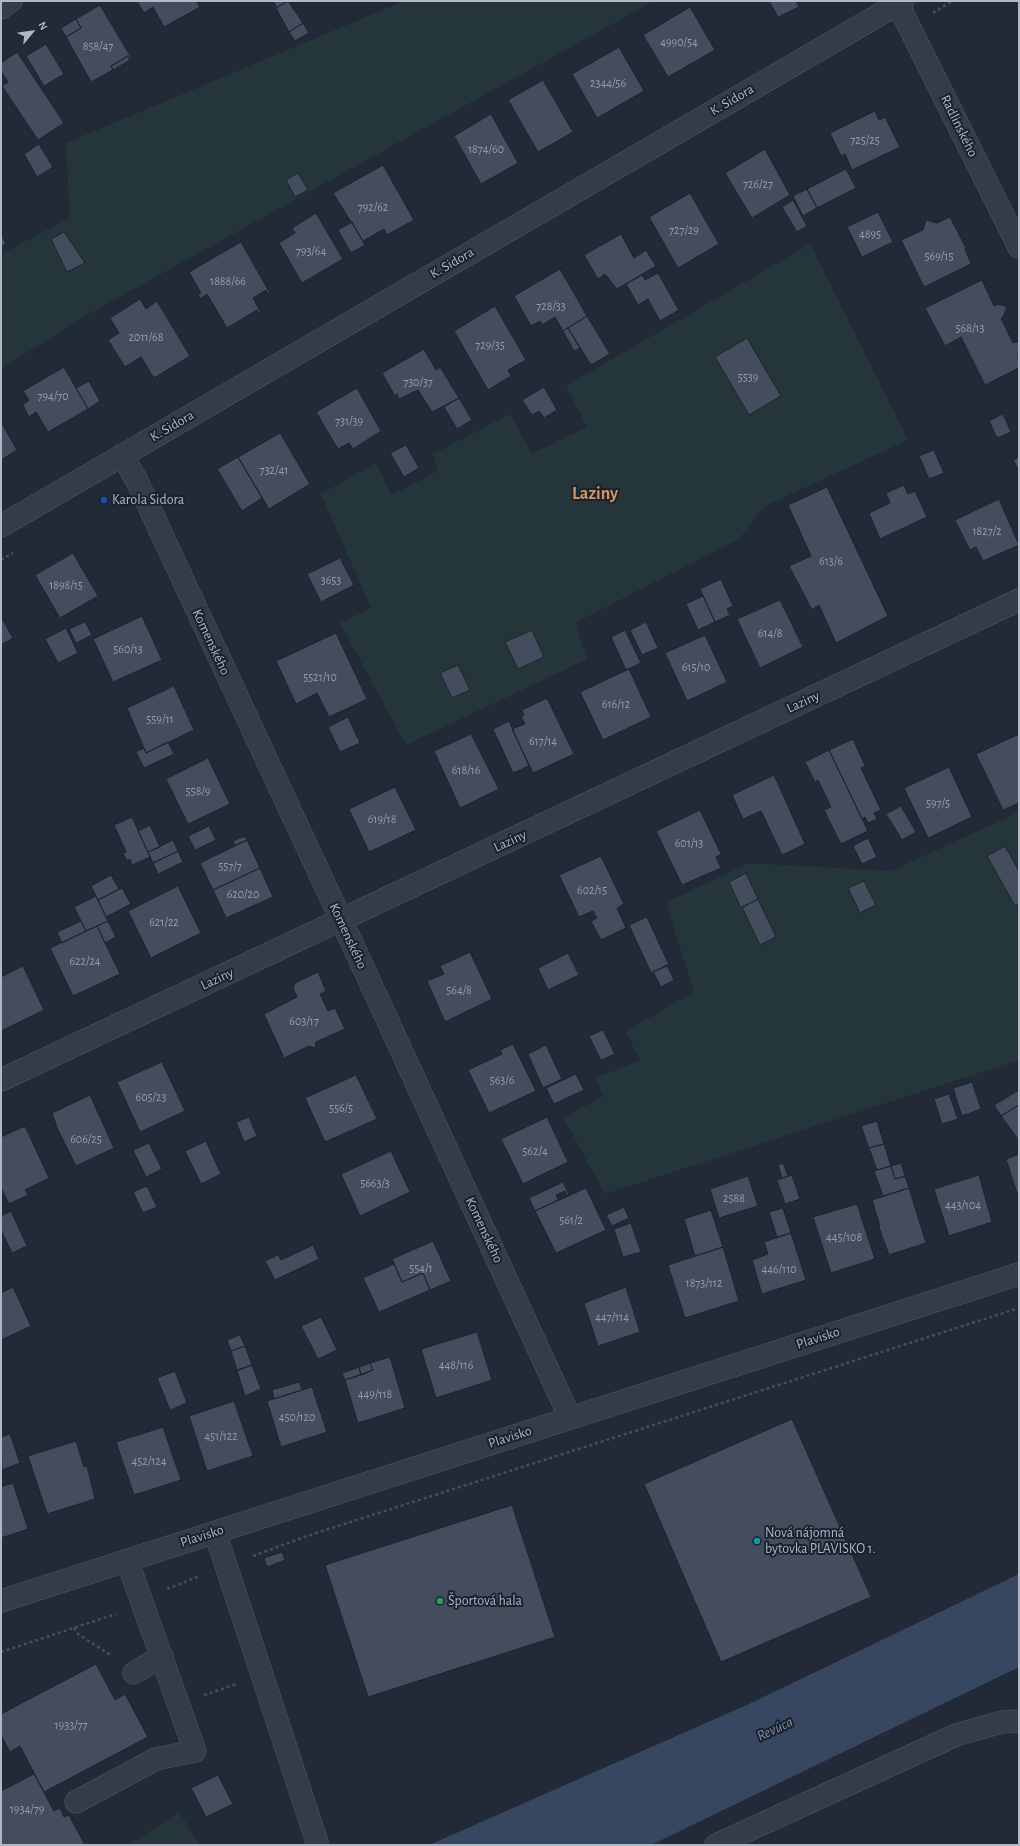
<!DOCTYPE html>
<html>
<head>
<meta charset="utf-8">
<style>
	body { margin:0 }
	#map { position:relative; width:1020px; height:1846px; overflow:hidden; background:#222a38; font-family:"Alegreya Sans",sans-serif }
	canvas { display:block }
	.frame { position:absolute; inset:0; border:2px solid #b0b7c5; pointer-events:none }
	.north { position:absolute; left:12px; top:12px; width:40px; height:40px; -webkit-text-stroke:3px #1b222d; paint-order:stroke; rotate:61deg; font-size:11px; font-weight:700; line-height:16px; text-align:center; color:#b0b7c5 }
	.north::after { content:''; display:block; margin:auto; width:14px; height:18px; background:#b0b7c5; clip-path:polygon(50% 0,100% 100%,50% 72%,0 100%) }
</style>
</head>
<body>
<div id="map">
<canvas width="1020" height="1846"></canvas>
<div class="frame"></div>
<div class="north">N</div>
</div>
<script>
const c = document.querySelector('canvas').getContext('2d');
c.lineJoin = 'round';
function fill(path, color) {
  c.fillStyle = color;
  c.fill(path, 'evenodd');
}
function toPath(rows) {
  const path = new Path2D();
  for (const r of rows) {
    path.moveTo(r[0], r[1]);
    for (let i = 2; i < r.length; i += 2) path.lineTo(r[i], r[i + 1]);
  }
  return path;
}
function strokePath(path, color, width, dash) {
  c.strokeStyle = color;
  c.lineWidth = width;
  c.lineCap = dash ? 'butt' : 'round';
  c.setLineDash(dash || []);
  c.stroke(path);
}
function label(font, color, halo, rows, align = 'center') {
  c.font = font + ' "Alegreya Sans",sans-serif';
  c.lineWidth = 4;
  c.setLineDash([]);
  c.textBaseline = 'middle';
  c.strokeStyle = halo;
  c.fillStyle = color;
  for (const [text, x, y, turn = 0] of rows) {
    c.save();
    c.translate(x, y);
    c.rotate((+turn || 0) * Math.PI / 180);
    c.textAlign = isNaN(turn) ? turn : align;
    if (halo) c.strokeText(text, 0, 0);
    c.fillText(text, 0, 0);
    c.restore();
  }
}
const green = toPath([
	[404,1,654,1,85,316,1,369,1,254,70,218,66,143],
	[810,244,908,440,765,506,739,539,575,623,587,659,406,745,340,623,371,608,321,494,376,463,391,495,438,471,433,454,510,414,532,454,587,427,566,386],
	[1019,812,1019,1060,605,1194,563,1117,604,1096,595,1078,640,1061,626,1031,694,992,666,903,748,863,891,871],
	[179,1812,200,1845,128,1845]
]);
const water = toPath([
	[1019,1574,1019,1667,651,1845,429,1845,749,1704]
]);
const building = toPath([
	[137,1,196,1,200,7,164,27,153,7,144,13,137,1],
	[274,1,288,1,276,8,274,1],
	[288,1,303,23,289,32,276,8,288,1],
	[769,1,796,1,799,7,778,17,769,1],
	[100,5,132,59,130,60,128,56,111,66,113,70,91,82,66,37,81,28,76,19,100,5],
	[690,7,715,50,668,77,643,35,690,7],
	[76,19,81,28,66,37,61,28,76,19],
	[303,23,309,33,295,41,289,32,303,23],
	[46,44,64,74,44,86,26,56,46,44],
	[619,47,644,91,597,118,572,74,619,47],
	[17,52,64,123,38,140,2,86,8,82,1,71,1,63,17,52],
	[128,56,130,60,113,70,111,66,128,56],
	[543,80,573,132,538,152,508,100,543,80],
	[875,111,879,120,885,117,900,147,852,170,845,154,841,156,830,133,875,111],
	[491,114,518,163,481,184,454,136,491,114],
	[39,144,53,167,37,177,24,154,39,144],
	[765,149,790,195,752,218,725,173,765,149],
	[383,165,414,220,387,235,384,229,363,241,333,193,383,165],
	[846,169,856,188,817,208,807,189,846,169],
	[298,173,308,190,295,197,286,180,298,173],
	[807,189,817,208,803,216,793,196,807,189],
	[690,193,719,244,678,268,649,217,690,193],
	[793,200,807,226,797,232,782,207,793,200],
	[878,212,893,242,862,257,847,227,878,212],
	[316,213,343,259,302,283,279,243,295,233,292,228,316,213],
	[950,217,966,248,965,249,971,264,924,287,901,240,923,230,926,220,937,223,950,217],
	[352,222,365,245,351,253,338,230,352,222],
	[64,232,85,263,67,272,51,239,64,232],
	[1,234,6,244,1,247,1,234],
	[621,234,634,258,646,250,656,266,617,289,605,274,598,279,584,255,621,234],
	[241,242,270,293,268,294,266,290,253,298,261,313,259,313,257,310,227,328,207,294,200,299,198,295,201,293,189,272,241,242],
	[560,269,587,316,563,331,555,317,542,325,540,321,531,326,514,296,560,269],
	[658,273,679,310,660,321,648,299,638,305,626,284,642,275,645,280,658,273],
	[982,280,994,306,998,304,1007,307,1003,317,1001,318,1013,343,1016,342,1019,343,1018,353,1019,368,985,385,961,337,945,346,925,308,982,280],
	[140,299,146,309,157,301,190,356,154,378,141,357,125,367,108,340,119,333,110,318,140,299],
	[495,306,526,360,508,370,511,376,488,390,454,331,495,306],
	[587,316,610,354,591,365,568,328,587,316],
	[568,328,580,348,574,351,563,331,568,328],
	[747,338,781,396,749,415,715,357,747,338],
	[424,349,436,370,440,367,459,398,432,412,418,390,399,399,397,394,395,396,382,373,424,349],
	[64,367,88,409,48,432,36,412,29,417,23,405,29,400,23,391,64,367],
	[89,381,100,401,88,409,76,388,89,381],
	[544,387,557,410,544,418,539,411,532,415,522,400,544,387],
	[357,388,381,431,353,449,349,443,338,449,316,412,357,388],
	[459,398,472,420,457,429,444,407,459,398],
	[1003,414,1011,432,997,438,989,421,1003,414],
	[1,422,17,450,1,460,1,422],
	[280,433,310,484,269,509,238,457,280,433],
	[406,445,419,468,404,477,390,453,406,445],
	[934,450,944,473,929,479,919,456,934,450],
	[238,457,262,498,242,511,217,469,238,457],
	[1019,457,1019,471,1013,460,1019,457],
	[904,485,908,494,915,491,927,517,880,539,869,513,890,503,886,493,904,485],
	[827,487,888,616,836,643,819,605,812,610,789,566,811,556,788,505,827,487],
	[999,499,1019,545,983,561,976,547,970,550,955,520,999,499],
	[73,553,98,596,60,618,35,575,73,553],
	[340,558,354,585,321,602,307,574,340,558],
	[721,579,733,606,727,609,730,615,715,622,700,589,721,579],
	[703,596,715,622,698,630,686,604,703,596],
	[780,600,803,647,760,668,737,619,780,600],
	[142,616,162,660,113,682,93,639,142,616],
	[1,617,13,638,1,645,1,617],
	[85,622,92,635,76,643,69,629,85,622],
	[646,622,658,648,642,655,630,630,646,622],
	[66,628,78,653,58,663,45,639,66,628],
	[532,630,544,657,518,669,505,642,532,630],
	[625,630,641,663,626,670,611,637,625,630],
	[336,633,367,699,329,717,317,693,296,704,276,661,336,633],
	[705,635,727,682,687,701,665,653,705,635],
	[458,665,470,690,452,698,440,673,458,665],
	[629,669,651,717,603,740,580,692,629,669],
	[174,686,194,730,146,753,127,708,174,686],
	[547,698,574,754,533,773,512,729,525,724,521,716,524,715,522,710,547,698],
	[348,717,360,743,340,752,328,727,348,717],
	[509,721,529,766,513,773,493,729,509,721],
	[471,734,499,789,460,808,434,751,471,734],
	[1019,734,1019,803,1003,810,976,754,1019,734],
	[853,739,865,766,861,768,881,810,874,813,877,819,868,823,865,817,862,819,829,750,853,739],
	[168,742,174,754,144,768,136,752,144,748,146,753,168,742],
	[829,750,868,831,841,844,824,810,831,807,818,780,815,782,805,762,829,750],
	[208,758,230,804,188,824,166,779,208,758],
	[949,767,972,817,928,838,904,788,949,767],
	[774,775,805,844,782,855,761,811,743,819,732,795,774,775],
	[395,787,416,830,369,852,349,809,395,787],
	[901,806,916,832,902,840,886,814,901,806],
	[700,810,721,854,716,857,721,868,682,885,656,831,700,810],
	[132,817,150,857,132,865,130,859,127,861,123,853,126,852,114,825,132,817],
	[150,825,160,847,148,852,138,831,150,825],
	[209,826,216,840,195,850,188,836,209,826],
	[245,836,247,840,235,845,233,841,245,836],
	[868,838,877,857,862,864,853,846,868,838],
	[173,840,178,851,153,863,148,852,173,840],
	[247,840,260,868,213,890,200,863,247,840],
	[1005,846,1019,871,1019,903,1015,906,987,856,1005,846],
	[178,851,183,862,158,874,153,863,178,851],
	[601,856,624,904,617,908,626,928,601,940,591,921,597,918,593,911,579,917,559,875,601,856],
	[260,868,273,897,226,918,213,890,260,868],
	[746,873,758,899,741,908,729,882,746,873],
	[111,875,119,889,98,900,91,886,111,875],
	[864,881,876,905,860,913,848,888,864,881],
	[178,886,201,933,151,958,128,911,178,886],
	[122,888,131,904,106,917,98,900,122,888],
	[96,896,108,921,86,931,74,907,96,896],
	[758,899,776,937,760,945,742,907,758,899],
	[647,917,669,965,651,973,629,925,647,917],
	[81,921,86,931,62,943,57,932,81,921],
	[108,921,116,937,105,943,97,926,108,921],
	[97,926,120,974,73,996,50,948,97,926],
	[470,952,492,999,445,1022,427,981,444,974,440,966,470,952],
	[568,953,579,975,548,990,538,968,568,953],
	[667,965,674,980,661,987,653,972,667,965],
	[23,966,44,1010,1,1031,1,977,23,966],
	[318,972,326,991,320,994,328,1011,335,1008,345,1029,316,1042,315,1048,309,1046,284,1058,264,1014,297,997,293,989,295,983,318,972],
	[603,1030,615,1054,601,1060,589,1036,603,1030],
	[513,1044,536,1091,489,1113,468,1070,502,1054,500,1050,513,1044],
	[546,1045,562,1079,543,1088,528,1054,546,1045],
	[162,1062,185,1111,140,1132,117,1082,162,1062],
	[576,1074,584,1090,554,1104,546,1088,576,1074],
	[356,1075,377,1119,325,1142,305,1098,356,1075],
	[972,1082,981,1109,962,1116,953,1088,972,1082],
	[1019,1090,1019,1105,1001,1116,994,1105,1019,1090],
	[949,1094,958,1119,942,1124,934,1099,949,1094],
	[90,1095,114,1148,76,1166,58,1130,52,1113,90,1095],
	[1019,1105,1019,1137,1017,1138,1001,1116,1019,1105],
	[249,1117,257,1136,244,1142,236,1122,249,1117],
	[547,1117,568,1162,523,1184,501,1139,547,1117],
	[877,1121,884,1144,869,1148,861,1126,877,1121],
	[25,1126,49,1178,25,1190,28,1195,9,1204,1,1188,1,1137,25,1126],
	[206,1141,221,1174,201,1184,185,1151,206,1141],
	[149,1143,162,1169,146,1177,133,1150,149,1143],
	[884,1144,891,1166,877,1170,869,1148,884,1144],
	[391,1151,410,1192,360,1216,341,1174,391,1151],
	[1019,1154,1019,1192,1017,1193,1006,1159,1019,1154],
	[783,1163,788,1176,782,1178,778,1165,783,1163],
	[901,1163,905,1176,895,1179,891,1166,901,1163],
	[891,1166,895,1179,905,1176,909,1188,883,1196,874,1171,891,1166],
	[792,1175,800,1199,785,1204,777,1180,792,1175],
	[979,1175,992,1222,949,1236,934,1189,979,1175],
	[748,1176,758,1206,719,1218,710,1189,748,1176],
	[563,1182,569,1195,567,1196,565,1191,556,1195,558,1199,556,1201,535,1211,529,1198,563,1182],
	[147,1186,157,1207,143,1213,133,1192,147,1186],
	[586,1188,606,1230,556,1253,535,1211,586,1188],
	[909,1188,926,1243,889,1255,881,1233,879,1227,880,1226,872,1200,909,1188],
	[857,1204,875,1259,831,1273,813,1217,857,1204],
	[624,1207,629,1218,612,1226,606,1215,624,1207],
	[783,1208,791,1233,777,1237,769,1212,783,1208],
	[711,1210,723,1247,695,1256,684,1219,711,1210],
	[11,1211,27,1246,12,1253,1,1230,1,1216,11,1211],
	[631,1223,641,1252,623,1257,614,1229,631,1223],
	[791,1233,806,1280,762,1294,752,1260,768,1254,764,1242,791,1233],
	[433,1241,451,1281,430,1290,423,1273,402,1282,392,1259,433,1241],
	[313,1245,319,1259,275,1280,265,1261,278,1255,281,1260,313,1245],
	[723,1247,739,1301,685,1318,668,1265,723,1247],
	[394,1264,402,1282,423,1273,430,1290,379,1312,363,1278,394,1264],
	[13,1287,31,1326,1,1340,1,1293,13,1287],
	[626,1287,640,1332,598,1346,584,1303,626,1287],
	[321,1317,337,1350,318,1359,301,1326,321,1317],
	[477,1332,492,1380,436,1398,421,1349,477,1332],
	[240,1335,245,1346,231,1351,227,1340,240,1335],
	[245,1346,252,1365,237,1370,231,1351,245,1346],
	[390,1357,405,1408,358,1423,345,1380,373,1370,370,1363,390,1357],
	[370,1363,373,1370,361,1375,359,1367,370,1363],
	[252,1365,261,1389,245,1396,237,1371,252,1365],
	[359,1367,361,1375,345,1380,342,1373,359,1367],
	[175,1371,187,1403,170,1410,157,1378,175,1371],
	[299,1382,302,1390,274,1399,272,1390,299,1382],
	[312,1387,327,1432,281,1447,267,1401,312,1387],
	[234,1401,253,1456,207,1471,189,1416,234,1401],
	[792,1419,871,1597,721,1662,644,1484,792,1419],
	[163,1427,181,1480,134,1495,116,1442,163,1427],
	[10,1434,20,1463,2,1470,1,1437,10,1434],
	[76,1441,84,1467,87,1466,95,1499,47,1514,28,1456,76,1441],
	[13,1483,28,1529,1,1538,1,1487,13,1483],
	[512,1505,555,1637,368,1697,325,1565,512,1505],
	[282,1552,285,1560,267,1567,264,1558,282,1552],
	[96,1664,115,1700,125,1694,148,1737,44,1792,20,1746,10,1752,1,1735,1,1714,96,1664],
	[34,1774,54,1811,60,1808,64,1817,69,1815,85,1845,1,1845,1,1791,34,1774],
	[218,1775,233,1804,206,1817,191,1788,218,1775]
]);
const path = toPath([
	[933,13,952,1],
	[1,560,13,553],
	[253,1556,313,1534,1019,1308],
	[167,1589,200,1576],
	[74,1628,78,1634,112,1656],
	[1,1652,116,1614],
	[204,1695,237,1684]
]);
const minor = toPath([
	[898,4,1019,247],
	[1,8,11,1],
	[122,455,137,481,364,969,570,1418],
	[1,526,903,1],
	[1,1080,1019,600],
	[215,1532,317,1842],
	[1,1601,1019,1274],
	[134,1673,162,1656],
	[76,1802,156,1759,195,1751,127,1560],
	[716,1845,956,1735,1002,1722,1019,1721]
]);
const markers = [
	[104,500,4,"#1a4fb4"],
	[757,1541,4,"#0f9aa8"],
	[440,1601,4,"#2e9e5b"]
];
const numberNames = [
	["4990/54",679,42],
	["858/47",98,46],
	["2344/56",608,83],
	["725/25",865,140],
	["1874/60",486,149],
	["726/27",758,184],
	["792/62",373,207],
	["727/29",684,230],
	["4895",870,234],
	["793/64",311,251],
	["569/15",939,256],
	["1888/66",228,281],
	["728/33",551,306],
	["568/13",970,328],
	["2011/68",146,337],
	["729/35",490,345],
	["5539",748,377],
	["730/37",418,382],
	["794/70",53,396],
	["731/39",349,421],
	["732/41",274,470],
	["1827/2",987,531],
	["613/6",831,561],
	["3653",331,580],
	["1898/15",66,585],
	["614/8",770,633],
	["560/13",128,649],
	["615/10",696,667],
	["5521/10",320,677],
	["616/12",616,704],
	["559/11",160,719],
	["617/14",543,741],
	["618/16",466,770],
	["558/9",198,791],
	["597/5",938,803],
	["619/18",382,819],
	["601/13",689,843],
	["557/7",230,866],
	["602/15",592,890],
	["620/20",243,894],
	["621/22",164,922],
	["622/24",85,961],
	["564/8",459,990],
	["603/17",304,1021],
	["563/6",502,1080],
	["605/23",151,1097],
	["556/5",341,1108],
	["606/25",86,1139],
	["562/4",535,1151],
	["5663/3",375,1183],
	["2588",734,1198],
	["443/104",963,1205],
	["561/2",571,1220],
	["445/108",844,1237],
	["554/1",421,1268],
	["446/110",779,1269],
	["1873/112",704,1283],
	["447/114",612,1317],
	["448/116",456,1365],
	["449/118",375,1394],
	["450/120",297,1417],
	["451/122",221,1436],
	["452/124",149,1461],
	["1933/77",71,1725],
	["1934/79",27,1809]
];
const streetNames = [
	["K. Sidora",732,100,-30],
	["Radlinského",959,126,64],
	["K. Sidora",452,263,-30],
	["K. Sidora",172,426,-30],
	["Komenského",211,642,65],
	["Laziny",803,702,-25],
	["Laziny",510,841,-25],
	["Komenského",348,936,65],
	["Laziny",217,979,-25],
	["Komenského",484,1230,65],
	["Plavisko",818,1338,-18],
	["Plavisko",510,1437,-18],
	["Plavisko",202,1536,-18]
];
const poiNames = [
	["Karola Sidora",112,500],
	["Nová nájomná",765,1533],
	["bytovka PLAVISKO 1.",765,1549],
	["Športová hala",448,1601]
];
const waterNames = [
	["Revúca",775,1729,-25]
];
const districtNames = [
	["Laziny",595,494]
];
fill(green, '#243639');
fill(water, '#384761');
fill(building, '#434d5d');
strokePath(building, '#1d242f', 1);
strokePath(minor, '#535a66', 23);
strokePath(path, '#425356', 2.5, [3, 3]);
strokePath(minor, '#353c48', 22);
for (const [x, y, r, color] of markers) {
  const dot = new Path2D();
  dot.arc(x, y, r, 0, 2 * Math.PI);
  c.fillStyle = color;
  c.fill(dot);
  strokePath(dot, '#1b222d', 1.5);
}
label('12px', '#959cab', null, numberNames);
label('14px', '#b0b7c5', '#1b222d', streetNames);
label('14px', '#b0b7c5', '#1b222d', poiNames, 'left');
label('italic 15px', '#798dab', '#1b222d', waterNames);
label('bold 18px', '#ce9662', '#1b222d', districtNames);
</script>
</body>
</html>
